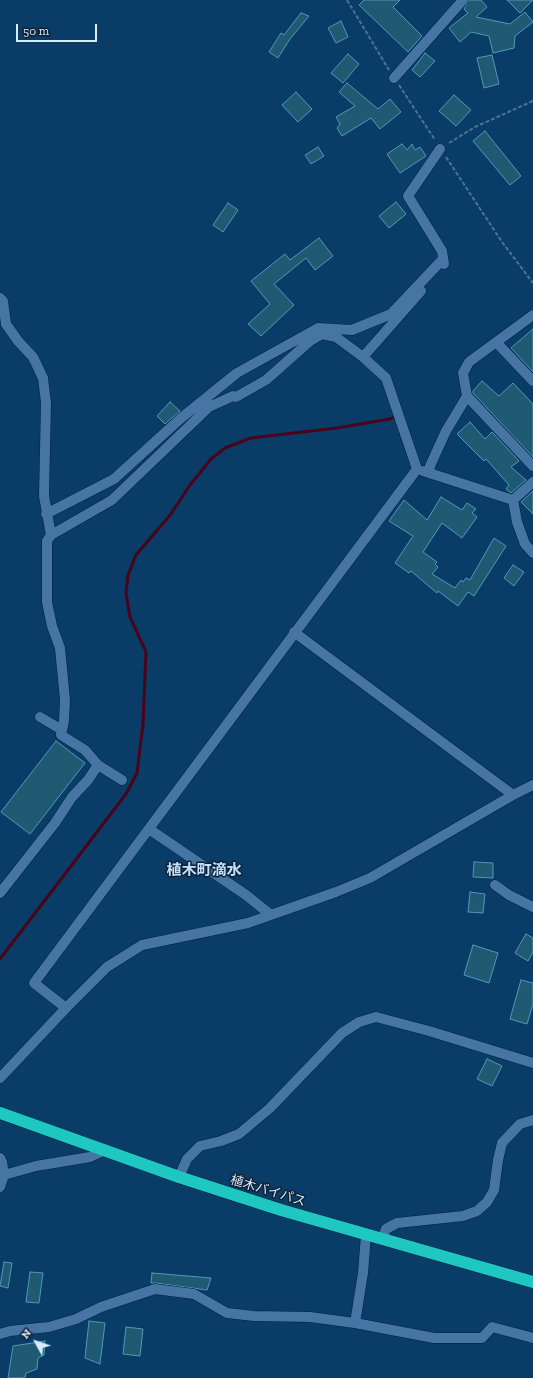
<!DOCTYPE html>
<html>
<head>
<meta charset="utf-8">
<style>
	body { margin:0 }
	#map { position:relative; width:533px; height:1378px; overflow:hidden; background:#093c66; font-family:"Zilla Slab",serif }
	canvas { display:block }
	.north { position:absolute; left:16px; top:1322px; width:40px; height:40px; -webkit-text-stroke:3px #0f2336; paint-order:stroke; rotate:310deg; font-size:11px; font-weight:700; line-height:16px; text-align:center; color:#dbeafa }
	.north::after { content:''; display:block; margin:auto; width:14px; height:18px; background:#dbeafa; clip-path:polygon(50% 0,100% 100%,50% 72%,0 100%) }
	.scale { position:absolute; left:16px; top:24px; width:81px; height:18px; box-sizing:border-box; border:2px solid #dbeafa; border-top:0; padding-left:5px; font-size:12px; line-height:14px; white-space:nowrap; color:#dbeafa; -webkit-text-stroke:3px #0f2336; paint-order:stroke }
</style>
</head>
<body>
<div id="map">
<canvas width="533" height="1378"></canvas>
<div class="north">N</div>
<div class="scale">50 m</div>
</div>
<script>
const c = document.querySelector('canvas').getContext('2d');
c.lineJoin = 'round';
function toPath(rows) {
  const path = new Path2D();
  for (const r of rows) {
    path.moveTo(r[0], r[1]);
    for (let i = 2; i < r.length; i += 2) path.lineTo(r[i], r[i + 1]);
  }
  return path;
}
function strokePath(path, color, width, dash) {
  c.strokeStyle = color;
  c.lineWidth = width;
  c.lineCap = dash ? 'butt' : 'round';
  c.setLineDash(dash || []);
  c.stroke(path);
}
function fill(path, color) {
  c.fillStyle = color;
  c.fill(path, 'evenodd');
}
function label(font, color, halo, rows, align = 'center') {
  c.font = font + ' "Zilla Slab","Noto Sans JP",serif';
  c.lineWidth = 3;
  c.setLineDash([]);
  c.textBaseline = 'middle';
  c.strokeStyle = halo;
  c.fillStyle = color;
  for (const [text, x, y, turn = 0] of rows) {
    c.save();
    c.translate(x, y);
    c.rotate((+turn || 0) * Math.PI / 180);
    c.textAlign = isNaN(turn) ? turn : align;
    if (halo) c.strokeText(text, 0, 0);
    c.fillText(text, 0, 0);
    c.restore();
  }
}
const stream = toPath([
	[0,959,126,794,137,773,143,724,146,652,130,617,126,593,128,575,136,555,171,514,190,485,211,459,225,448,251,438,337,428,390,419,396,416]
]);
const building = toPath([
	[364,0,400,0,393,7,422,36,408,52,359,5,364,0],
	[469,0,481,0,487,7,476,17,510,24,525,12,533,22,515,36,514,48,493,53,489,36,471,32,460,42,449,28,468,13,464,9,469,0],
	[507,0,533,0,520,13,507,0],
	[301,13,309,16,290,39,278,58,269,52,281,33,284,35,301,13],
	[341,21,348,37,336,43,328,28,341,21],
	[425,53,435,61,420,77,412,70,425,53],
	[348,54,359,64,343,83,331,73,348,54],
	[492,55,499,84,484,88,477,58,492,55],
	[347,83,378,109,390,99,401,112,380,129,371,118,342,136,337,128,340,124,336,117,355,106,339,92,347,83],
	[296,92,312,109,298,122,282,105,296,92],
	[454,95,471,110,456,126,439,111,454,95],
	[485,131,521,176,510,185,473,141,485,131],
	[402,144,407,150,412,144,415,150,420,147,426,156,400,173,387,154,402,144],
	[318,147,324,156,311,164,305,155,318,147],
	[396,202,406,214,389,228,379,216,396,202],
	[228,203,238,210,223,232,213,225,228,203],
	[319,238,333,256,315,270,306,258,274,284,294,305,261,336,248,324,270,304,251,281,285,254,290,260,319,238],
	[533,329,533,372,511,348,533,329],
	[482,381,499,396,513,383,533,404,533,457,473,393,473,391,482,381],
	[170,402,180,411,165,424,157,416,170,402],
	[470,422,485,439,492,432,519,461,511,467,526,480,511,493,506,489,509,485,486,459,484,461,457,434,470,422],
	[533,491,533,514,521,502,533,491],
	[441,497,462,510,467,503,476,509,472,513,477,517,462,538,442,523,423,552,437,562,435,564,438,567,432,574,455,588,461,580,463,582,466,578,470,580,494,538,506,546,474,596,468,592,458,606,438,591,437,593,411,571,409,573,395,563,413,536,389,521,404,500,427,520,441,497],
	[513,565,524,572,514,586,504,578,513,565],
	[56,741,85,763,30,834,1,812,56,741],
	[474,862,493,863,493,878,473,877,474,862],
	[470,892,485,894,483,913,468,912,470,892],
	[526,934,533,938,533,952,528,961,515,953,526,934],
	[473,945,498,953,489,983,464,975,473,945],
	[521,980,533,983,533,1004,527,1024,510,1019,521,980],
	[487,1059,502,1066,492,1086,477,1079,487,1059],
	[4,1262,12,1263,8,1288,0,1286,4,1262],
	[30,1272,43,1273,39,1303,26,1302,30,1272],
	[152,1273,211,1278,207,1290,156,1283,151,1283,152,1273],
	[89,1321,105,1323,100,1364,85,1358,89,1321],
	[126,1327,143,1329,140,1356,123,1354,126,1327],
	[45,1341,44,1355,38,1358,37,1369,26,1373,25,1378,8,1378,13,1346,45,1341]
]);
const path = toPath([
	[347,0,389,70],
	[399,85,435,140],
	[449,143,475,127,533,101],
	[446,157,502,242,533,283]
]);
const street = toPath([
	[394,78,463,0],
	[440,149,408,196,442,251,444,264],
	[0,298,3,301,6,324,18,341,33,357,43,378,46,403,44,496,51,535],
	[496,342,533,381],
	[363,357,421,291],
	[467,396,533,466],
	[423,471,513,500,517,522,525,544,533,553],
	[429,473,430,466,446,431,467,396,463,373,469,362,533,315],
	[513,500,533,482],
	[46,514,114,479,180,419,237,373,318,328,352,330,391,314,443,259],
	[294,632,513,795],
	[40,717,62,730],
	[98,765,122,780],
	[149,829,246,895,271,915],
	[495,885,509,895,533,907],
	[0,893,55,823,72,797,88,780,98,765,85,750,61,735,64,721,65,700,60,648,52,626,47,602,47,541,51,535,112,500,209,407,233,396,236,397,266,380,310,341,322,334,336,337,363,357,386,378,417,469],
	[66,1008,34,983,417,469],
	[0,1078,66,1008,107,967,142,945,248,923,336,892,370,878,513,795,533,785],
	[0,1158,2,1162,4,1175,0,1187],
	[4,1175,36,1166,90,1157,103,1151],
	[179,1177,187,1159,200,1146,221,1141,239,1134,270,1108,342,1033,359,1022,376,1017,429,1031,533,1063],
	[382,1239,386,1229,397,1223,463,1216,477,1211,487,1202,494,1190,498,1160,502,1143,520,1124,533,1120],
	[355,1323,363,1273,366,1235],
	[0,1334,10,1331,49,1327,76,1319,101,1307,155,1289,194,1294,227,1313,254,1316,310,1317,355,1323,434,1338,482,1338,492,1327,533,1338]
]);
const highway = toPath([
	[0,1113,179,1177,281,1210,533,1282]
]);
const streetNames = [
	["植木バイパス",268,1191,17]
];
const quarterNames = [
	["植木町滴水",204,871]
];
strokePath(stream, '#4a031a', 3);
fill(building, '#205a72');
strokePath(building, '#4f99ba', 1);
strokePath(street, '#002241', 11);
strokePath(highway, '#002241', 13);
strokePath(path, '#4b7395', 2, [4, 2]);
strokePath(street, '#4675a3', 10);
strokePath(highway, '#1ec8c0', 12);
label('13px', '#dbeafa', '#0f2336', streetNames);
label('bold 15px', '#c2e0ff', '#0f2336', quarterNames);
</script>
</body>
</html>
